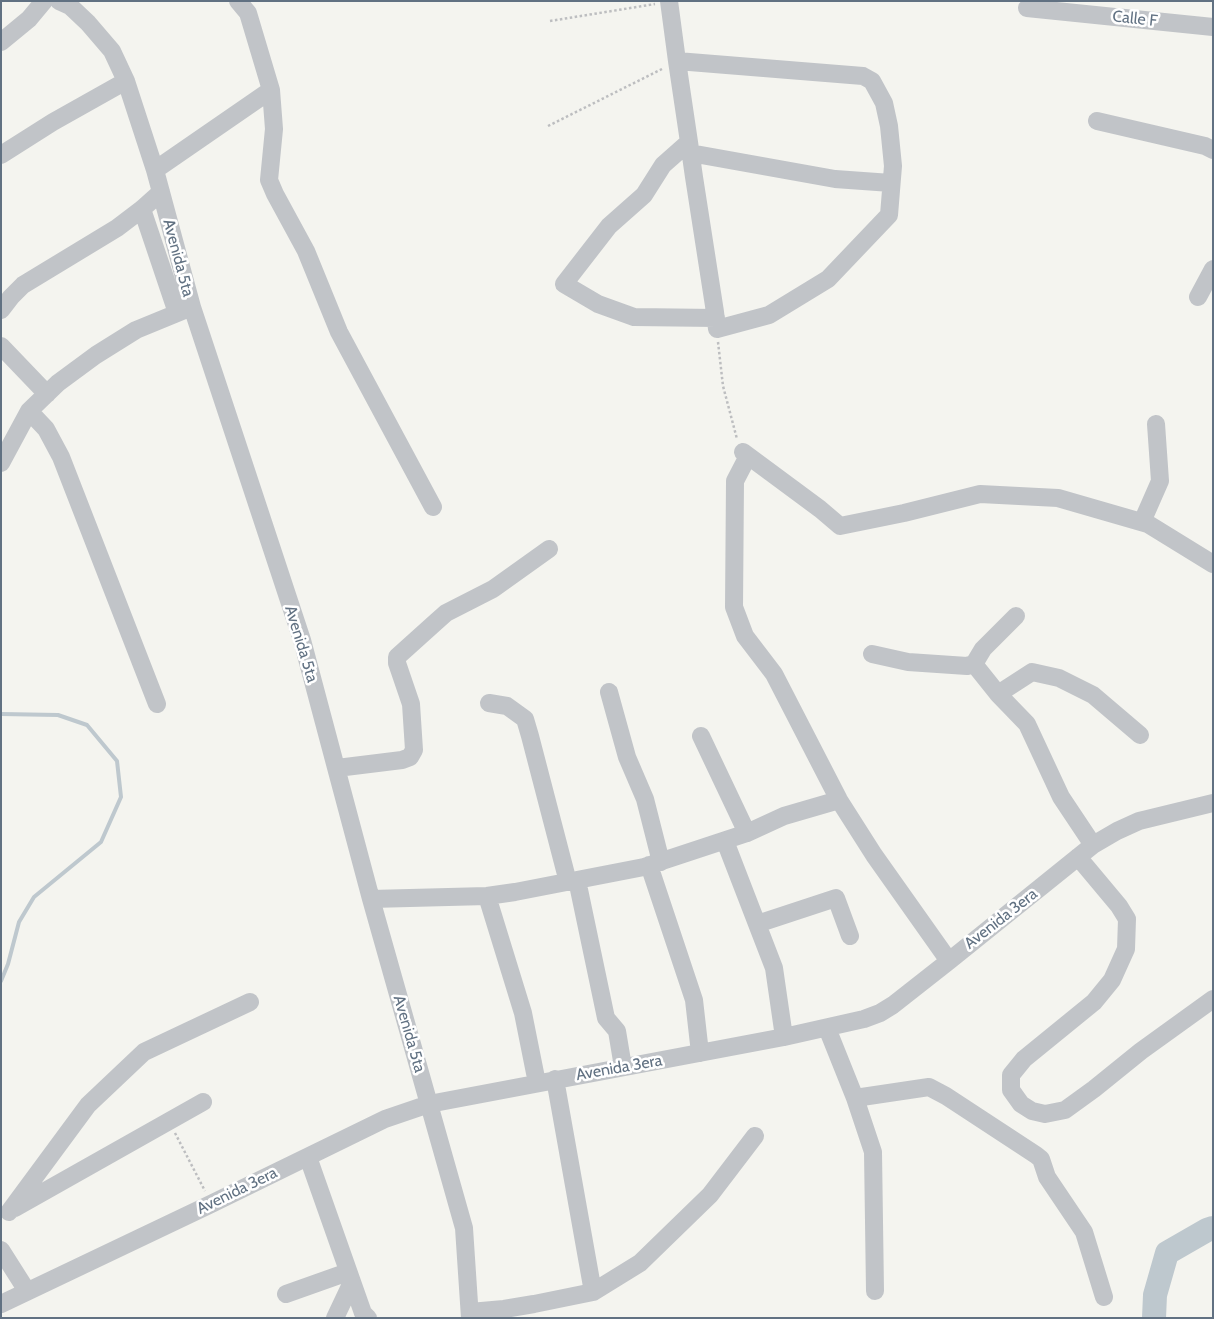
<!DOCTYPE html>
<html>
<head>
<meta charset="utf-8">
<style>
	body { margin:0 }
	#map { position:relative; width:1214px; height:1319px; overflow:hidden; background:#f4f4ef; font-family:Cabin,sans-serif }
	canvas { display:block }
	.frame { position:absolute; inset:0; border:2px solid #617182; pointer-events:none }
</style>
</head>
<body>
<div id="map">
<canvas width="1214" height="1319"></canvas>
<div class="frame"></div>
</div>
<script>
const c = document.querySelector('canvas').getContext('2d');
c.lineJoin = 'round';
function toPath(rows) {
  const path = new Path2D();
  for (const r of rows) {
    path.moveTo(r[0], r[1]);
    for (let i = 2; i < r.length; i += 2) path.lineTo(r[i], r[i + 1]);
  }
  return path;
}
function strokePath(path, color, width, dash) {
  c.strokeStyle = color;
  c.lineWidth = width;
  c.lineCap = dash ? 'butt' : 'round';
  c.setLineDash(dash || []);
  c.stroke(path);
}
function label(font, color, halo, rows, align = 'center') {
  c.font = font + ' Cabin,sans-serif';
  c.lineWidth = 5;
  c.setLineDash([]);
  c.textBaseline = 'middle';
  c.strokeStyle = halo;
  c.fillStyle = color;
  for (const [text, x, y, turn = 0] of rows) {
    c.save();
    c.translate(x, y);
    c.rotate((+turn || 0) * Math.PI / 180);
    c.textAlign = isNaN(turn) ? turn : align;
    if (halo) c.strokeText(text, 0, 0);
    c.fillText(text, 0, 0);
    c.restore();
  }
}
const stream = toPath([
	[1,714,58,715,87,725,117,761,121,797,101,842,34,897,19,922,8,964,1,981]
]);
const river = toPath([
	[1154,1318,1155,1295,1167,1253,1207,1230,1213,1228]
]);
const path = toPath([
	[550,21,655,4],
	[548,126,662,69],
	[718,342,723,386,737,439],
	[175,1133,205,1191]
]);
const minor = toPath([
	[59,1,70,6,88,23,112,51,126,81,155,170,192,307,302,640,371,899,464,1228,470,1318],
	[238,1,248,13,271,90,274,129,269,180,275,194,306,251,339,332,433,507],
	[669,1,677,61,689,142,694,177,715,312,717,329,769,315,828,279,889,215,893,166,889,126,884,103,872,81,863,76,677,61],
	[1027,8,1213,27],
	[1,42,29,19,44,1],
	[1097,121,1205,146,1213,150],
	[689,142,663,165,644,195,609,226,564,284,598,304,634,317,716,318],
	[690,153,835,179,891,183],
	[1,155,53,122,126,81],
	[155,170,271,90],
	[142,209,177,313],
	[1198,297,1213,269],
	[1,310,11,297,23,285,117,228,142,209,161,192],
	[1,346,47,394],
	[29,411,46,429,61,457,157,704],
	[743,452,820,509,840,526,904,513,980,494,1058,498,1148,524,1213,564],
	[748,456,735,481,734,607,745,636,774,674,839,800,874,855,949,961],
	[1,463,29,411,58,383,96,355,136,330,192,307],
	[1142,522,1160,481,1156,424],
	[872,654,908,662,967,666,974,664,983,649,1016,616],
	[974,664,998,694,1027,724,1061,797,1093,845],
	[609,692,627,757,645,799,661,862],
	[998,694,1032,672,1059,678,1093,695,1140,735],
	[489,703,507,706,525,719,530,736,568,882],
	[701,736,747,833],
	[337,768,402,760,410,757,414,750,411,704,397,663,397,657,437,621,446,613,493,589,549,549],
	[725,841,774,968,784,1037],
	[1078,857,1119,906,1127,919,1126,949,1112,980,1094,1002,1024,1059,1011,1075,1011,1090,1021,1104,1032,1111,1045,1114,1065,1110,1094,1089,1141,1051,1213,999],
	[649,865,694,1000,700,1053],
	[577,880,606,1018,617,1031,623,1067],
	[487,896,523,1013,537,1083],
	[371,899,487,896,515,892,644,867,747,833,784,816,839,800],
	[757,924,836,898,850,936],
	[827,1028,855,1098,873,1152,875,1291],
	[555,1079,593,1292],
	[855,1098,929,1087,946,1096,1036,1155,1041,1159,1047,1177,1084,1232,1104,1297],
	[308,1157,363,1313,368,1318],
	[15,1208,203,1102],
	[9,1212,88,1105,144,1052,250,1002],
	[1,1250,27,1291],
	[286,1294,348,1272],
	[1,1304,211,1204,385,1119,429,1104,784,1037,864,1019,880,1013,893,1005,949,961,1093,845,1117,831,1139,821,1213,803],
	[470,1312,504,1309,534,1304,593,1292,640,1263,710,1195,755,1136],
	[335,1318,352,1282]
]);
const streetNames = [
	["Calle F",1135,19,6],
	["Avenida 5ta",178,258,75],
	["Avenida 5ta",301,644,73],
	["Avenida 3era",1001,919,-38],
	["Avenida 5ta",409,1034,74],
	["Avenida 3era",619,1068,-10],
	["Avenida 3era",237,1191,-26]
];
strokePath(stream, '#bec8ce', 4);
strokePath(river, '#bec8ce', 24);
strokePath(path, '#bdbec0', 2.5, [2.5, 2.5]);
strokePath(minor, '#c1c4c8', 18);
label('16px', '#617182', '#fff', streetNames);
</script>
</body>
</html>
